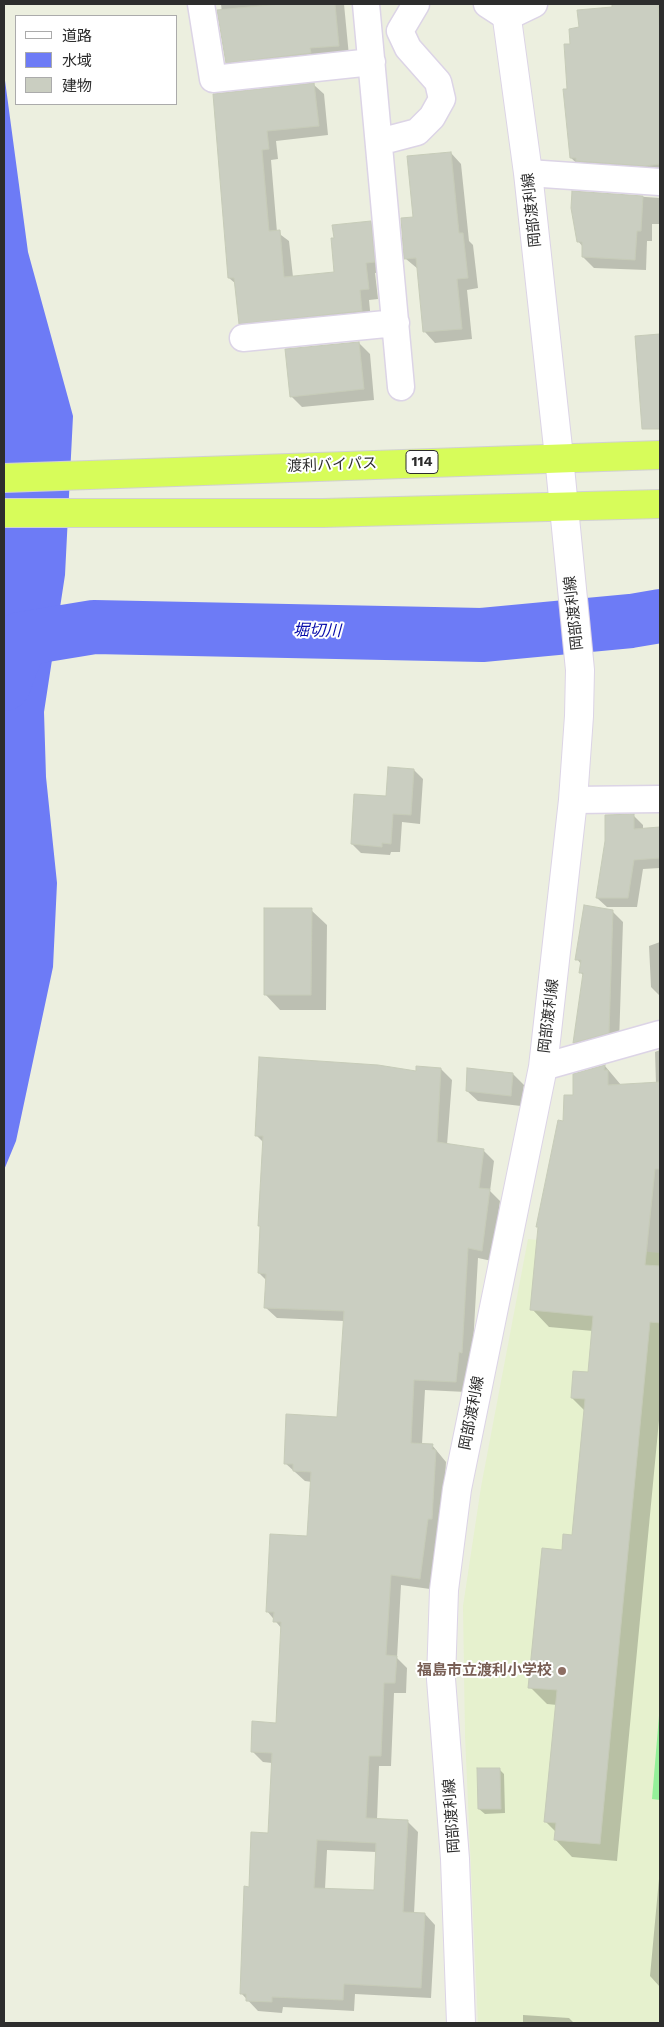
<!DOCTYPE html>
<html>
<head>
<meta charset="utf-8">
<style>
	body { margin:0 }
	#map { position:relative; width:664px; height:2027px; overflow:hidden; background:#ecefdf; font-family:"Work Sans","Noto Sans JP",sans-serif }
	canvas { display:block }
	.frame { position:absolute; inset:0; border:5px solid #2d2d2d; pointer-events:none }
	.legend { position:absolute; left:15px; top:15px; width:162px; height:90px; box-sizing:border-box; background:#fff; border:1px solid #ababab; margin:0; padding:6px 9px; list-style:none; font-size:15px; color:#2d2d2d }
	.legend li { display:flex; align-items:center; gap:10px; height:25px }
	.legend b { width:25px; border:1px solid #ababab }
</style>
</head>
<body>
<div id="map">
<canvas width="664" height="2027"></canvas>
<div class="frame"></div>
<ul class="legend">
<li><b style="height:6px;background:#fff"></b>道路</li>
<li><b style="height:14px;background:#6d7bf6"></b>水域</li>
<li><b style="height:14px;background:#cacec1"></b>建物</li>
</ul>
</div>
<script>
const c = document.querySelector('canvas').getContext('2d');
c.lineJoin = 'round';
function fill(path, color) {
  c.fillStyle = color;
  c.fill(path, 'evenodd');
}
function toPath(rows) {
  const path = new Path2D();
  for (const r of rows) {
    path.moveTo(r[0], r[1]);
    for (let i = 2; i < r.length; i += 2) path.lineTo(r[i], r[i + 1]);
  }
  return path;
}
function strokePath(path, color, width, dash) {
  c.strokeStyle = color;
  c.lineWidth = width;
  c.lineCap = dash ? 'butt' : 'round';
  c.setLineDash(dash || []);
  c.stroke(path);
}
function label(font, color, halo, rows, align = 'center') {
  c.font = font + ' "Work Sans","Noto Sans JP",sans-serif';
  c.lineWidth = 4;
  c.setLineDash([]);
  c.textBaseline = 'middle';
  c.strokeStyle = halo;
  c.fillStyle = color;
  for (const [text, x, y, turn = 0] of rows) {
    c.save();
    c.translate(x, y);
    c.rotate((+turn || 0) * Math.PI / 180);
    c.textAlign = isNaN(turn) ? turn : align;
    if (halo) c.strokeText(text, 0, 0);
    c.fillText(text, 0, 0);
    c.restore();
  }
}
const education = toPath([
	[528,1239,660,1253,660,2023,478,2023,465,1736,463,1606,481,1487]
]);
const pitch = toPath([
	[660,1704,660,1800,652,1799]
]);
const water = toPath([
	[4,73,28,252,73,416,65,575,44,712,46,777,57,883,53,967,16,1141,4,1170]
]);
const shadow = toPath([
	[221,4,344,4,349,56,237,73,227,62],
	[613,4,660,4,660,177,582,168,571,158,568,90,572,45,580,29,614,8],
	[314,85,324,94,328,135,276,141,278,159,271,160,277,232,289,241,293,277,335,273,370,222,380,232,384,272,375,273,378,299,369,300,371,321,250,333,240,324,236,284,229,278,214,95],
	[451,153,461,164,469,241,473,245,478,288,467,290,472,339,435,343,425,332,418,269,406,259,414,218],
	[574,192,660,198,660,224,652,224,652,241,647,241,646,270,594,268,583,257,583,247,578,241],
	[660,335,660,412,652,413,636,337],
	[359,343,370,354,374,400,302,407,291,396],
	[414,770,423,779,420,824,402,822,400,852,391,852,390,855,361,853,352,844,387,797],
	[634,816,643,825,643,830,660,828,660,868,643,869,637,907,607,907,597,898],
	[311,910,327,925,326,1010,280,1010,265,994],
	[612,911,623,922,619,1043,585,1053,575,1042,584,976,580,972,581,964,577,959],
	[660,942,660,996,651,987,649,946],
	[660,1050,660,1410,617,1861,572,1857,555,1839,556,1832,546,1822,557,1705,547,1704,530,1687,563,1551,573,1537,585,1411,572,1398,589,1373,593,1331,549,1327,532,1309,565,1122,574,1096,574,1075,605,1066,621,1085,656,1084,655,1052],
	[441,1069,452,1080,447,1145,483,1150,494,1161,490,1191,500,1201,492,1261,478,1258,472,1363,466,1392,425,1390,422,1444,432,1445,446,1462,442,1530,430,1589,401,1585,397,1658,407,1668,406,1693,394,1693,391,1766,379,1766,377,1820,407,1821,418,1832,414,1914,425,1914,435,1925,431,1998,355,1994,354,2011,283,2007,282,2013,258,2011,241,1993,250,1888,269,1834,272,1763,263,1762,252,1751,277,1724,282,1629,267,1611,308,1537,312,1482,305,1481,285,1463,338,1418,344,1321,277,1318,266,1308,267,1281,259,1273,261,1227,259,1225,264,1143,256,1135,417,1072],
	[327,1850,377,1852,375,1891,325,1889],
	[513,1074,524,1085,521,1106,478,1101,467,1091],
	[499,1769,504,1774,505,1813,485,1814,479,1809],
	[660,1868,660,1987,650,1976],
	[523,2015,569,2018,574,2023,523,2023]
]);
const river = toPath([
	[4,684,21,639,94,627,482,635,631,621,660,616]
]);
const building = toPath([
	[280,4,335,4,339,46,310,48,311,53,226,63,217,10,280,4],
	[612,4,658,4,660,32,660,164,645,166,576,161,576,158,570,158,563,89,567,89,564,44,570,44,569,29,579,27,577,10,612,7,612,4],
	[314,83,319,126,267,131,269,149,262,150,269,231,280,230,284,277,334,272,331,238,334,238,332,225,371,221,375,262,366,263,369,289,360,290,362,311,239,324,234,278,228,278,213,94,314,83],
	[451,152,459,233,463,233,468,278,457,279,462,329,423,332,416,258,404,259,401,218,413,217,407,156,451,152],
	[572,191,643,196,641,231,637,231,635,260,582,257,582,242,577,242,571,208,572,191],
	[660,334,660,429,642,429,635,336,660,334],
	[359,342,364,389,290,397,285,349,359,342],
	[388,767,414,769,411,815,393,814,391,844,382,843,382,847,351,844,354,794,386,796,388,767],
	[634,814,634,829,660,827,660,858,634,860,628,898,596,898,605,841,605,815,634,814],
	[584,905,613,910,609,1033,573,1043,583,973,579,973,581,960,575,960,584,905],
	[264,908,312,908,311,995,264,995,264,908],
	[259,1057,378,1065,416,1071,416,1066,441,1068,437,1142,484,1149,479,1188,490,1189,482,1251,468,1248,462,1353,459,1352,456,1382,414,1380,411,1443,433,1444,432,1449,436,1450,432,1519,428,1519,420,1579,391,1575,386,1655,397,1656,395,1683,384,1683,381,1756,369,1756,366,1818,408,1820,403,1912,425,1913,421,1988,344,1984,343,2000,272,1997,272,2002,246,2001,246,1994,240,1994,244,1886,249,1887,251,1832,268,1833,272,1753,251,1752,252,1721,276,1723,281,1622,273,1622,274,1612,266,1612,270,1534,307,1536,311,1472,293,1471,293,1464,284,1464,286,1414,337,1417,344,1311,264,1308,266,1274,258,1273,260,1226,258,1226,263,1136,255,1136,259,1057],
	[317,1840,376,1843,374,1890,314,1888,317,1840],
	[605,1065,604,1070,608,1070,608,1085,660,1082,660,1169,655,1169,645,1265,660,1266,660,1323,650,1322,600,1844,554,1840,556,1823,544,1822,557,1690,528,1688,542,1548,562,1550,563,1534,572,1535,585,1399,571,1398,573,1371,588,1372,593,1316,530,1310,538,1227,536,1227,558,1120,563,1121,564,1095,573,1095,573,1074,605,1065],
	[467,1068,513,1073,511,1096,466,1091,467,1068],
	[477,1768,500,1768,501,1809,478,1809,477,1768]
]);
const minor = toPath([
	[201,4,213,79,372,62],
	[366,4,401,387],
	[487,4,507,17,534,4],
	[379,142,417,132,432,117,442,99,438,82,408,48,400,31,416,4],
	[528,173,660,182],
	[243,338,396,323],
	[573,800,660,799],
	[543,1067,660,1034]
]);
const secondary = toPath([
	[461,2023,455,1859,441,1679,444,1590,457,1489,543,1067,573,800,579,716,580,670,559,457,528,173,505,4]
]);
const trunk = toPath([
	[4,478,660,455],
	[4,513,323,513,660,504]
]);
const markers = [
	[562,1671,5,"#8d6e63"]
];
const shields = [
	[422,462,32]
];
const shieldNames = [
	["114",422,462]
];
const streetNames = [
	["岡部渡利線",532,210,-96],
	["渡利バイパス",332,465,-2],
	["岡部渡利線",574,613,-96],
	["岡部渡利線",549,1016,-83],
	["岡部渡利線",472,1413,-79],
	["岡部渡利線",452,1816,-94]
];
const educationNames = [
	["福島市立渡利小学校",552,1671]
];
const waterNames = [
	["堀切川",317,631,1]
];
fill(education, '#e6f1ce');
fill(pitch, '#94f099');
fill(water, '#6d7bf6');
fill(shadow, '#0003');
strokePath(river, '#6d7bf6', 54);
fill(building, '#cacec1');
strokePath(building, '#c6cbb8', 1);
strokePath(minor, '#dcd4e6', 29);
strokePath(secondary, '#dcd4e6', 30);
strokePath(trunk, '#d1d1d1', 30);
strokePath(minor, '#fff', 26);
strokePath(secondary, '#fff', 28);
strokePath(trunk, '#d7fc5a', 28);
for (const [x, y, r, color] of markers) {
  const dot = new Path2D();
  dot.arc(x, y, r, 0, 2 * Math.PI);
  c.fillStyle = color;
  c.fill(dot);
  strokePath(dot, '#fff', 2);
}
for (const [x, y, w] of shields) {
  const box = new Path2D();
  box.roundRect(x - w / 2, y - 11.5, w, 23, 4);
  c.fillStyle = '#fff';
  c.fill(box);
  strokePath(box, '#2d2d2d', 1);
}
label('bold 14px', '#2d2d2d', null, shieldNames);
label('15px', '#2d2d2d', '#fff', streetNames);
label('bold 15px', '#785e54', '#fff', educationNames, 'right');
label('italic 16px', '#0509a9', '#fff', waterNames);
</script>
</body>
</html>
